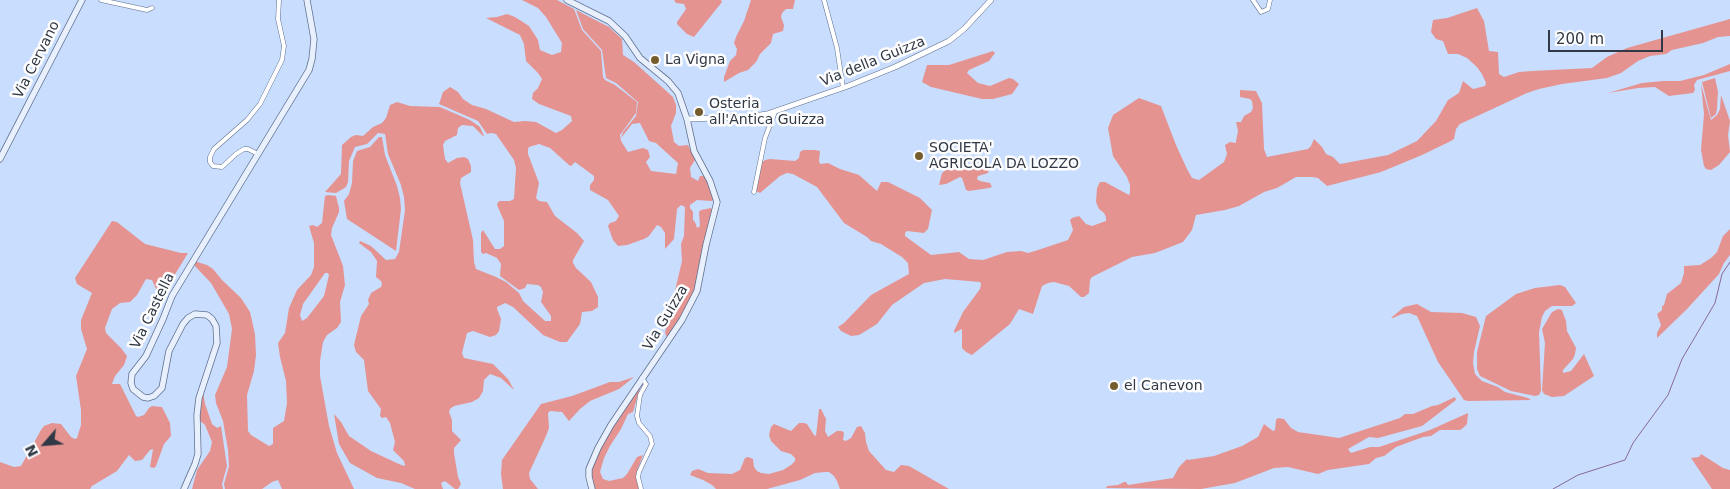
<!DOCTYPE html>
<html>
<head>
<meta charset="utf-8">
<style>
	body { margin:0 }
	#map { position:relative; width:1730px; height:489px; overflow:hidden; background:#c9ddff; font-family:"DejaVu Sans",sans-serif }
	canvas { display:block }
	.north { position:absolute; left:20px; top:419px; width:50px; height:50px; -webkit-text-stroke:4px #fdfdfd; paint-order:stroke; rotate:243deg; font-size:14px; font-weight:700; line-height:20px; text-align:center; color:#313946 }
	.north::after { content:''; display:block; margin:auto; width:18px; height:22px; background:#313946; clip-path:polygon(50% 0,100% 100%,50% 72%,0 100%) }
	.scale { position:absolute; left:1548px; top:30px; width:115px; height:22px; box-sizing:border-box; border:2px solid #313946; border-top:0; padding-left:6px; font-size:15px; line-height:18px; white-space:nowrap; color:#313946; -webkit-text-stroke:4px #fdfdfd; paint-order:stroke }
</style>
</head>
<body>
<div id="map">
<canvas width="1730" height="489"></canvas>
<div class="north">N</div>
<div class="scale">200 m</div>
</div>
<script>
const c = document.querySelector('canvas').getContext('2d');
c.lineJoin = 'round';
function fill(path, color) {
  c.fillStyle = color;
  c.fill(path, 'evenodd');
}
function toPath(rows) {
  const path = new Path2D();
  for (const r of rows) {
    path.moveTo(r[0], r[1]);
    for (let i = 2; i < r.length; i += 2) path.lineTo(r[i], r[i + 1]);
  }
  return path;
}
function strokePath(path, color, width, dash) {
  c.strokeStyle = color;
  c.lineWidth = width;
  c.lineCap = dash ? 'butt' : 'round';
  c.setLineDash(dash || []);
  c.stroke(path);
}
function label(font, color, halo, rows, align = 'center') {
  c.font = font + ' "DejaVu Sans",sans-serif';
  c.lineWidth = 5;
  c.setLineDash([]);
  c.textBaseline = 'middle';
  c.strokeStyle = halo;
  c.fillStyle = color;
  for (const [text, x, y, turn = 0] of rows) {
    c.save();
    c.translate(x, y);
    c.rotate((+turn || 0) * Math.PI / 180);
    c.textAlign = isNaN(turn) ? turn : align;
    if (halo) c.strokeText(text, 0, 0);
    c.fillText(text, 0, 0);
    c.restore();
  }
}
const forest = toPath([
	[522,0,557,0,574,9,582,30,601,51,603,77,605,80,615,85,637,102,636,113,620,135,621,141,628,152,643,148,648,150,650,157,646,162,651,171,676,174,678,163,656,143,649,141,640,123,632,124,621,138,623,132,636,116,638,102,616,83,606,78,602,50,583,29,576,10,609,27,622,39,623,55,634,62,673,97,676,105,676,113,671,126,674,142,679,146,688,145,695,160,690,168,691,177,698,181,700,176,704,176,710,187,714,200,711,201,697,200,690,205,690,208,693,212,693,220,695,222,697,228,700,226,699,212,701,210,711,208,713,212,702,251,695,290,687,307,668,339,665,333,682,261,681,244,684,236,685,207,681,205,677,209,674,239,665,249,665,233,661,227,657,225,649,236,644,239,627,245,618,246,613,240,608,226,610,223,616,221,619,216,608,200,590,190,590,185,594,180,594,176,575,162,571,166,569,165,550,148,539,144,529,147,528,149,528,154,539,183,536,198,539,201,547,202,555,216,577,233,584,241,573,260,573,263,576,268,591,282,598,297,598,307,592,311,582,312,580,324,567,342,560,342,543,335,513,307,505,303,497,307,497,309,501,319,499,331,496,335,490,337,473,331,467,333,462,353,464,358,493,364,508,379,514,390,501,378,490,374,484,380,483,391,479,398,472,402,454,406,450,409,449,412,452,420,452,431,461,440,454,448,454,453,458,477,461,484,458,489,455,489,445,481,441,483,443,489,415,489,401,483,377,478,350,463,339,444,334,414,341,422,349,436,371,451,399,464,404,466,405,465,404,461,393,450,395,442,390,423,386,417,382,418,380,416,381,409,368,391,364,360,356,352,354,345,361,316,369,304,368,300,371,293,381,287,382,284,381,281,376,277,377,261,371,252,359,243,360,241,371,246,386,260,395,259,399,252,405,210,404,197,401,185,388,154,385,134,378,133,367,144,355,147,349,161,348,182,346,187,336,193,325,192,341,174,342,145,351,137,356,135,363,136,373,127,382,123,386,118,390,105,397,102,410,106,440,107,470,120,480,127,484,136,483,136,473,126,462,125,458,128,457,135,445,141,443,145,445,159,448,163,457,158,464,157,468,159,471,166,471,172,461,178,460,183,473,240,474,262,476,269,496,277,506,282,519,293,523,301,545,321,551,321,551,316,541,302,543,292,541,287,538,285,527,284,525,288,519,290,500,276,501,264,497,258,486,253,483,254,481,252,481,233,483,230,495,249,500,249,504,246,504,221,497,205,498,202,500,201,510,201,514,199,516,168,514,160,496,134,491,133,487,134,478,121,439,104,443,92,450,87,458,92,463,99,472,105,486,109,514,122,525,121,536,122,556,133,562,130,572,121,571,116,539,104,532,99,533,93,538,88,542,79,538,73,526,61,524,44,520,35,486,18,497,17,507,14,515,17,529,26,538,40,540,50,552,55,561,52,562,43,546,17,538,8],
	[674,0,721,0,722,2,694,37,687,34,677,24,677,22,686,9,684,4,676,3],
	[751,0,795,0,793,9,786,9,782,13,781,17,784,25,783,31,773,34,771,43,760,54,756,62,748,70,739,73,724,82,724,77,730,61,736,55,737,49,734,43,736,37,744,21],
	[1477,8,1484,21,1489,51,1498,52,1499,74,1504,77,1519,72,1532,71,1592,68,1607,57,1627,48,1730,19,1730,36,1718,37,1703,43,1672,50,1666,54,1650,56,1638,61,1621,73,1607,78,1562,84,1539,89,1527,93,1460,124,1456,129,1454,139,1449,142,1422,155,1381,172,1327,186,1318,178,1312,177,1296,177,1277,188,1264,192,1239,206,1225,210,1196,215,1192,230,1183,242,1155,253,1132,257,1092,277,1090,280,1089,293,1084,297,1081,297,1069,286,1054,282,1048,283,1042,286,1033,314,1019,309,1010,324,972,355,966,352,962,348,962,329,954,333,954,331,963,312,980,289,981,284,980,282,945,279,924,283,892,305,877,324,859,335,851,336,841,331,838,327,844,323,871,295,909,274,908,263,902,257,881,244,871,241,867,237,844,223,817,187,793,174,787,173,780,176,760,193,756,191,760,164,765,160,770,159,795,161,799,158,800,152,803,150,815,150,820,151,819,161,820,164,828,163,840,169,859,175,877,191,881,182,888,182,920,198,932,210,928,229,924,233,907,231,905,233,905,236,931,255,959,252,969,259,983,260,1007,252,1021,251,1028,253,1038,250,1068,240,1073,230,1070,220,1072,218,1079,216,1086,224,1092,226,1106,221,1106,217,1104,213,1099,209,1096,202,1097,188,1100,182,1105,182,1129,195,1130,193,1130,185,1127,177,1113,156,1108,128,1113,115,1139,98,1161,106,1176,145,1187,169,1192,178,1199,180,1224,162,1227,154,1225,145,1230,142,1236,143,1236,141,1238,131,1236,122,1241,122,1244,116,1251,112,1253,108,1252,101,1250,99,1240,97,1240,90,1256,91,1262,103,1264,149,1267,157,1308,149,1311,146,1314,139,1322,147,1326,154,1333,157,1340,164,1388,155,1417,141,1436,121,1448,100,1459,93,1463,81,1473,89,1485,86,1486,83,1482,74,1477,67,1467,58,1458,54,1448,54,1443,41,1436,39,1431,32,1433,20,1447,18],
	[993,51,995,53,989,61,969,70,967,73,978,83,990,86,1009,78,1013,79,1019,84,1012,94,993,99,982,99,931,87,922,82,927,65,949,65],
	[1730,64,1730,71,1697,80,1694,85,1695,90,1693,93,1669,96,1655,87,1638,88,1608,93,1642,83,1663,81,1680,81,1704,75],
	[1715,78,1718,92,1717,108,1716,114,1711,118,1702,82],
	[1701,84,1711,120,1717,115,1720,109,1721,95,1730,121,1728,135,1730,152,1719,165,1711,170,1706,169,1704,166,1701,150,1704,114],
	[379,137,382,137,385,155,397,186,400,198,401,209,396,251,347,219,344,201,349,194,352,183,353,161,357,151,370,147],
	[982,167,989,168,988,173,978,176,977,179,980,181,990,183,992,187,989,188,969,191,966,190,962,178,960,177,946,184,939,185,942,173,946,170],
	[328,195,336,196,339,208,339,212,332,228,331,235,343,266,345,285,340,302,341,322,337,328,327,335,323,342,320,361,320,376,329,426,337,453,354,489,282,489,278,480,272,482,262,489,225,489,224,484,229,466,228,450,223,421,216,403,215,395,227,367,232,329,229,314,211,283,193,264,194,261,207,265,213,269,222,280,241,298,250,312,255,334,256,355,254,371,247,395,248,431,251,435,269,446,273,444,273,428,284,421,287,403,286,381,280,357,278,343,285,333,289,308,297,290,311,275,314,267,314,243,309,226,313,225,317,227,322,223,325,196],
	[325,273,328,273,329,275,324,296,307,318,302,321,300,315,303,304],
	[112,221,117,222,145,244,181,253,188,253,163,294,157,291,152,280,146,279,137,295,130,302,120,303,112,309,105,328,106,333,121,348,127,356,124,365,115,376,112,384,120,384,136,416,138,417,144,415,149,408,152,406,162,407,170,423,171,436,164,444,156,466,154,468,150,467,153,449,150,450,142,460,135,461,129,455,117,471,92,486,90,489,0,489,0,462,14,467,21,466,41,430,44,426,52,423,61,424,71,437,75,439,77,438,81,425,81,410,76,376,87,349,81,329,81,320,92,293,77,284,75,278],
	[1730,229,1730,255,1724,263,1719,274,1687,309,1657,338,1657,333,1661,325,1657,314,1662,310,1662,306,1664,305,1667,294,1681,283,1684,273,1684,266,1700,265,1711,258,1717,252,1723,236],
	[1560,285,1565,287,1576,303,1572,306,1552,306,1545,311,1542,317,1539,332,1541,391,1539,395,1535,396,1511,391,1480,376,1477,369,1477,352,1486,316,1516,294,1535,288],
	[1417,304,1431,312,1462,313,1476,317,1480,326,1474,352,1473,363,1475,374,1482,381,1498,387,1505,392,1528,398,1531,400,1468,401,1464,400,1438,362,1417,316,1409,313,1402,314,1393,318,1391,318,1404,307],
	[1558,309,1562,310,1563,313,1566,321,1567,331,1576,348,1575,354,1573,359,1563,370,1563,373,1571,371,1584,354,1594,376,1564,396,1552,397,1544,394,1542,390,1545,343,1542,329,1552,312],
	[634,377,619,389,590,401,580,409,569,421,562,412,550,411,548,413,549,428,546,436,529,473,530,479,538,489,503,489,501,474,502,460,541,404,572,396,610,382,619,382],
	[641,385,633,412,628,414,621,429,610,446,604,458,600,472,603,479,609,481,623,478,627,474,637,457,643,455,636,474,639,489,593,489,590,476,592,466,606,438],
	[203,391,205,404,212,424,217,428,221,426,227,466,222,484,223,489,192,489,197,470,210,451,212,442,205,425,199,420,199,406],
	[1455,397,1456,400,1422,426,1378,438,1369,437,1348,449,1351,453,1370,447,1379,447,1430,430,1468,413,1467,424,1463,428,1460,430,1440,430,1431,436,1423,437,1396,447,1384,456,1376,458,1369,464,1328,470,1318,474,1288,467,1274,468,1235,483,1201,489,1106,488,1107,486,1118,485,1124,482,1126,482,1128,485,1173,478,1179,467,1187,459,1188,460,1214,456,1242,446,1258,437,1264,424,1273,431,1275,430,1276,420,1278,418,1284,419,1291,428,1298,432,1339,438,1400,418,1405,414,1413,414,1432,406,1438,405],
	[819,409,821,409,826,419,825,431,828,437,837,431,842,431,844,433,843,440,846,441,851,438,857,427,861,426,865,433,866,442,869,451,886,470,894,472,901,465,909,466,949,489,840,489,837,481,834,476,829,472,825,472,815,473,800,480,767,489,716,489,712,485,703,480,690,475,692,471,698,469,708,473,732,474,740,470,745,458,748,457,753,459,754,467,757,471,761,473,769,474,783,470,791,465,795,461,795,458,791,454,781,451,771,441,769,435,771,427,774,424,791,431,799,423,804,423,807,424,814,435,816,436],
	[1701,454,1723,468,1730,470,1730,489,1712,489,1691,458,1699,457]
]);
const stream = toPath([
	[1553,489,1578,475,1625,460,1633,443,1668,395,1682,359,1715,303,1722,274,1730,262]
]);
const minor = toPath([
	[101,0,147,10,152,8],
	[824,0,837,48,843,88],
	[1253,0,1261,12,1268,9,1270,0],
	[258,154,248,149,244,149,236,154,222,167,213,166,210,162,210,157,214,149,247,120,260,104,282,60,284,46,278,19,279,0],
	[754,192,765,138,775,112],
	[641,489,638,477,639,472,652,444,650,436,639,423,637,416,640,395,646,384,642,378]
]);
const tertiary = toPath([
	[687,119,747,117,767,114,848,86,895,67,949,41,964,29,991,0]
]);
const secondary = toPath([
	[567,0,609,21,625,36,640,58,668,81,678,93,687,119,694,151,710,181,717,202,706,245,697,291,682,320,611,425,598,448,589,469,589,477,592,489],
	[0,159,82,0],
	[184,489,195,464,198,454,197,415,199,398,217,343,216,326,212,319,207,315,195,314,188,318,183,324,169,351,162,388,154,396,148,398,143,397,133,389,131,383,132,374,146,356,163,319,172,296,309,70,312,59,314,39,307,0]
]);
const markers = [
	[655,60,5,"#745c2d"],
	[699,112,5,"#745c2d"],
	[919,156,5,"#745c2d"],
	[1114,386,5,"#745c2d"]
];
const streetNames = [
	["Via Cervano",37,60,-63],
	["Via della Guizza",873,62,-22],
	["Via Castella",153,311,-64],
	["Via Guizza",666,318,-59]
];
const poiNames = [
	["La Vigna",665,60],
	["Osteria",709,104],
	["all'Antica Guizza",709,120],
	["SOCIETA'",929,148],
	["AGRICOLA DA LOZZO",929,164],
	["el Canevon",1124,386]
];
fill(forest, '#e49390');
strokePath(stream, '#886893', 1);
strokePath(minor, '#5d6e8c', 5);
strokePath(tertiary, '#5d6e8c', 6);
strokePath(secondary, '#5d6e8c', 7);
strokePath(minor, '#fff', 4);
strokePath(tertiary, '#fff', 5);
strokePath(secondary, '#e8f0fd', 5.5);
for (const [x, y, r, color] of markers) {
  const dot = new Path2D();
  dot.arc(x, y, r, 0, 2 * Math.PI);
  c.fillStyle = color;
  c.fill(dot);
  strokePath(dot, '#fdfdfd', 2);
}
label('14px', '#313946', '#fdfdfd', streetNames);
label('14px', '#313946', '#fdfdfd', poiNames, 'left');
</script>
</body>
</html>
